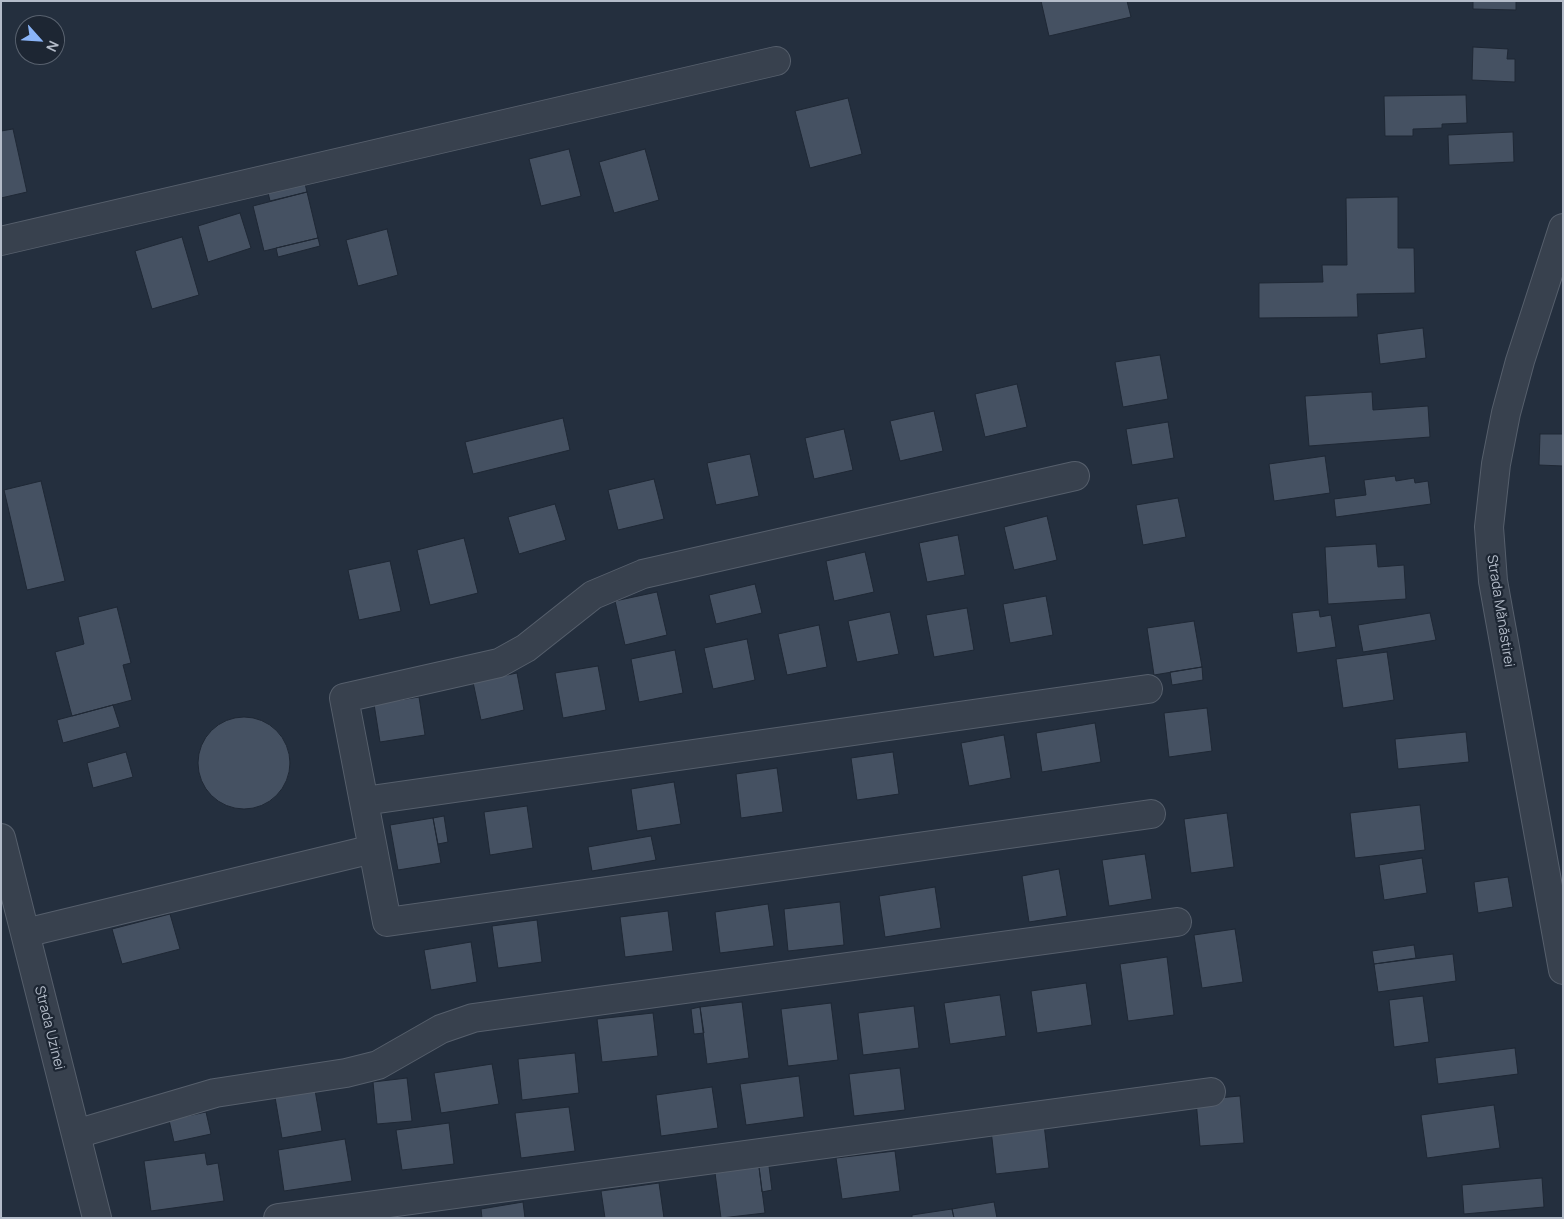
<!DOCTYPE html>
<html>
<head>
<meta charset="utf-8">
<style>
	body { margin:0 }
	#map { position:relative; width:1564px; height:1219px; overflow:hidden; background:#242f3e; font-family:Manrope,sans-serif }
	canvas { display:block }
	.frame { position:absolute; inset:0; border:2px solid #b4bcc9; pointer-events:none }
	.north { position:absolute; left:15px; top:15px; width:50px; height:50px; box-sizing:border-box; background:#1d2633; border:1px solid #59626f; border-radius:50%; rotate:116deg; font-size:14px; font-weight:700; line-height:20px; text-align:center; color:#b4bcc9 }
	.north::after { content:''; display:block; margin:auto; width:18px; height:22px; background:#8ab4f8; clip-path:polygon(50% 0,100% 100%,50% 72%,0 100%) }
</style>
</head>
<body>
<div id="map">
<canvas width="1564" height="1219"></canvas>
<div class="frame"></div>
<div class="north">N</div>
</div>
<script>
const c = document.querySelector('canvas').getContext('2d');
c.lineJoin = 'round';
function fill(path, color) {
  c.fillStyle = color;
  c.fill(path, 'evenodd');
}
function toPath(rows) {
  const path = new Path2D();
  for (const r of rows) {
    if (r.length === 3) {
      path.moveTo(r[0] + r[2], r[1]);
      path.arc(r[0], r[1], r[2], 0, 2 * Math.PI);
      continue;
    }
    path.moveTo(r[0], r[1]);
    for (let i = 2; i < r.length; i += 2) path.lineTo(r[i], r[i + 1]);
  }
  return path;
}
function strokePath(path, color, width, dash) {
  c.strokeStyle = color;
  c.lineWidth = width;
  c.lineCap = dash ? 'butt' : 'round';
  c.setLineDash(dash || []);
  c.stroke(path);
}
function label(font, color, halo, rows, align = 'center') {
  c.font = font + ' Manrope,sans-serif';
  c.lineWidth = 4.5;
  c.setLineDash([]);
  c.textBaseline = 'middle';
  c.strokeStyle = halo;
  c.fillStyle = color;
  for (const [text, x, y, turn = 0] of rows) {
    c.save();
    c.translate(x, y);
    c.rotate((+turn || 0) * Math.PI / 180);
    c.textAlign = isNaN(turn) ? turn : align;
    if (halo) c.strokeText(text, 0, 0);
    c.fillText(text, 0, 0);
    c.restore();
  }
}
const building = toPath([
	[1041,1,1127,1,1131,17,1049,36,1041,1],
	[1473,1,1516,1,1516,10,1473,9,1473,1],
	[1473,47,1508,49,1507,59,1515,59,1515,82,1472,80,1473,47],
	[1466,95,1467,123,1442,124,1442,128,1413,129,1413,136,1385,136,1384,96,1466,95],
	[848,98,862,154,810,168,795,111,848,98],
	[13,129,27,192,1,198,1,131,13,129],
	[1513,132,1514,162,1449,165,1448,135,1513,132],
	[569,149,581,196,541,206,529,159,569,149],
	[645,149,659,200,614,213,599,162,645,149],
	[303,175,307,192,270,201,266,184,303,175],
	[307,192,318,238,264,251,253,206,307,192],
	[1398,197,1398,248,1414,248,1415,293,1357,294,1358,317,1259,318,1259,283,1323,282,1322,265,1347,265,1346,198,1398,197],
	[240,213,251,248,208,262,198,226,240,213],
	[387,229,398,275,358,286,346,240,387,229],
	[182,237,199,295,152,309,135,251,182,237],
	[318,238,320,246,278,257,276,248,318,238],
	[1423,328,1426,358,1380,364,1377,334,1423,328],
	[1160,355,1168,399,1123,407,1115,362,1160,355],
	[1017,384,1027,427,985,437,975,394,1017,384],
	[1372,392,1373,410,1428,406,1430,437,1309,446,1305,396,1372,392],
	[934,411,943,451,900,461,890,421,934,411],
	[563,418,570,450,473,474,465,442,563,418],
	[1168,422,1174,458,1132,465,1126,429,1168,422],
	[844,429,853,470,814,479,805,438,844,429],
	[1540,434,1563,434,1563,466,1539,465,1540,434],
	[750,454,759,496,716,505,707,463,750,454],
	[1325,456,1330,493,1274,501,1269,464,1325,456],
	[1395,476,1396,481,1414,478,1415,483,1428,481,1431,504,1336,517,1334,499,1366,495,1364,480,1395,476],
	[654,479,664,519,618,530,608,490,654,479],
	[41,481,65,581,27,590,4,490,41,481],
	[1178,498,1186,537,1143,545,1136,505,1178,498],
	[555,504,566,540,519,554,508,517,555,504],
	[1047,516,1057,560,1014,570,1004,527,1047,516],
	[958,535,965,575,927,582,919,543,958,535],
	[464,538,478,593,430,605,417,550,464,538],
	[1376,544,1378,567,1404,565,1406,599,1328,604,1325,547,1376,544],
	[865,552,874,592,834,601,826,561,865,552],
	[390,561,401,611,359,620,348,570,390,561],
	[755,584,762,613,716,624,709,595,755,584],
	[657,592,667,635,625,645,615,601,657,592],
	[1046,596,1053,635,1010,643,1003,604,1046,596],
	[117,607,131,663,123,665,132,700,72,716,55,652,84,644,78,617,117,607],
	[967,608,974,650,934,657,926,615,967,608],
	[1319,610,1320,617,1331,615,1336,647,1297,653,1292,613,1319,610],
	[890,612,899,654,857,662,848,621,890,612],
	[1430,613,1436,640,1363,652,1358,625,1430,613],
	[1194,621,1202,667,1154,675,1147,628,1194,621],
	[819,625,827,667,787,675,778,634,819,625],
	[747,639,755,680,713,689,704,648,747,639],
	[675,650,683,693,639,702,631,659,675,650],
	[1387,652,1394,700,1343,708,1336,659,1387,652],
	[598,666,606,710,563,718,555,673,598,666],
	[1202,667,1203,680,1172,685,1170,672,1202,667],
	[517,673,524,710,481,720,473,682,517,673],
	[419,697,425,735,380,742,374,704,419,697],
	[113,705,120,727,63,743,57,720,113,705],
	[1207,708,1212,751,1169,757,1164,713,1207,708],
	[244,763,46],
	[1095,723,1101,762,1042,772,1036,733,1095,723],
	[1466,732,1469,762,1398,769,1395,739,1466,732],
	[1004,735,1011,778,969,786,961,743,1004,735],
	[126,752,133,777,93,788,87,763,126,752],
	[893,752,899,794,857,800,851,758,893,752],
	[777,768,783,812,741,818,736,774,777,768],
	[674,782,681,824,637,831,631,789,674,782],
	[1420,805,1425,850,1355,858,1350,813,1420,805],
	[527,806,533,848,490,855,484,812,527,806],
	[1227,813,1234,867,1191,873,1184,819,1227,813],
	[444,816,448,842,438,844,433,818,444,816],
	[433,818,441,863,398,870,390,825,433,818],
	[651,836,656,860,592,871,588,847,651,836],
	[1145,854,1152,899,1109,906,1102,860,1145,854],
	[1422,858,1427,893,1384,900,1379,865,1422,858],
	[1059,869,1067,916,1029,922,1022,876,1059,869],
	[1508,877,1513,907,1478,913,1474,882,1508,877],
	[935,887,941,928,885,937,879,896,935,887],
	[840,902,844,945,788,951,784,909,840,902],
	[768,904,774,946,720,953,715,912,768,904],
	[668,911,673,951,625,957,620,917,668,911],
	[170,914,180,949,122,964,112,929,170,914],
	[537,920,542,962,498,968,492,926,537,920],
	[1235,929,1243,982,1202,988,1194,935,1235,929],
	[471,942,477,982,431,990,424,950,471,942],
	[1414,945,1416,958,1374,964,1372,951,1414,945],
	[1453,954,1456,981,1378,992,1374,964,1453,954],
	[1167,957,1174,1015,1128,1021,1120,964,1167,957],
	[1086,983,1092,1025,1037,1033,1031,991,1086,983],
	[1000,995,1006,1036,950,1044,944,1003,1000,995],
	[1423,996,1429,1042,1394,1047,1389,1000,1423,996],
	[742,1002,749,1058,707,1064,700,1007,742,1002],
	[831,1003,838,1060,788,1066,781,1009,831,1003],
	[914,1006,919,1048,863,1055,858,1013,914,1006],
	[700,1007,704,1033,694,1034,691,1009,700,1007],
	[653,1013,658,1056,602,1062,597,1019,653,1013],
	[1515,1048,1518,1074,1438,1084,1435,1058,1515,1048],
	[575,1053,579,1093,522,1100,518,1059,575,1053],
	[492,1064,499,1104,441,1113,434,1073,492,1064],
	[900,1068,905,1110,854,1116,849,1074,900,1068],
	[799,1076,804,1117,746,1125,740,1084,799,1076],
	[407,1078,412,1121,377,1124,373,1082,407,1078],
	[712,1087,718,1128,661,1136,656,1095,712,1087],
	[315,1090,322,1131,282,1138,275,1097,315,1090],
	[1240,1096,1244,1143,1200,1146,1196,1100,1240,1096],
	[1494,1105,1500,1148,1427,1158,1421,1115,1494,1105],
	[569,1107,575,1151,521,1158,515,1113,569,1107],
	[206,1112,211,1134,174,1142,169,1120,206,1112],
	[449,1123,454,1164,402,1170,396,1130,449,1123],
	[1044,1124,1049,1168,996,1174,991,1130,1044,1124],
	[345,1139,352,1181,284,1191,278,1150,345,1139],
	[895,1151,900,1191,842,1199,836,1158,895,1151],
	[205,1153,207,1165,218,1163,224,1201,151,1211,144,1161,205,1153],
	[769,1166,772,1190,762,1192,759,1167,769,1166],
	[759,1167,765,1213,721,1218,715,1173,759,1167],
	[1542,1178,1544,1207,1464,1214,1462,1185,1542,1178],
	[659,1183,664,1218,605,1218,601,1191,659,1183],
	[523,1202,525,1218,482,1218,481,1209,523,1202],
	[994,1202,997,1218,954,1218,952,1209,994,1202],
	[952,1209,954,1218,912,1218,912,1215,952,1209]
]);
const minor = toPath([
	[1563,228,1520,361,1506,413,1496,464,1489,527,1493,581,1563,970],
	[1,241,776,61],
	[1075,476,643,574,593,595,526,648,499,663,344,698,387,922,1151,814],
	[364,801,1148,689],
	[1,838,97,1218],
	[25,933,373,849],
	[76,1134,215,1093,346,1073,378,1065,441,1029,473,1018,1177,922],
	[278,1218,1211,1092]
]);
const streetNames = [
	["Strada Mănăstirei",1500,611,81],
	["Strada Uzinei",49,1028,76]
];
fill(building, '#455162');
strokePath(building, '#1f2835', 1);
strokePath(minor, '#565f6c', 30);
strokePath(minor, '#38414e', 28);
label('14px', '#b4bcc9', '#1d2633', streetNames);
</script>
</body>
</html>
